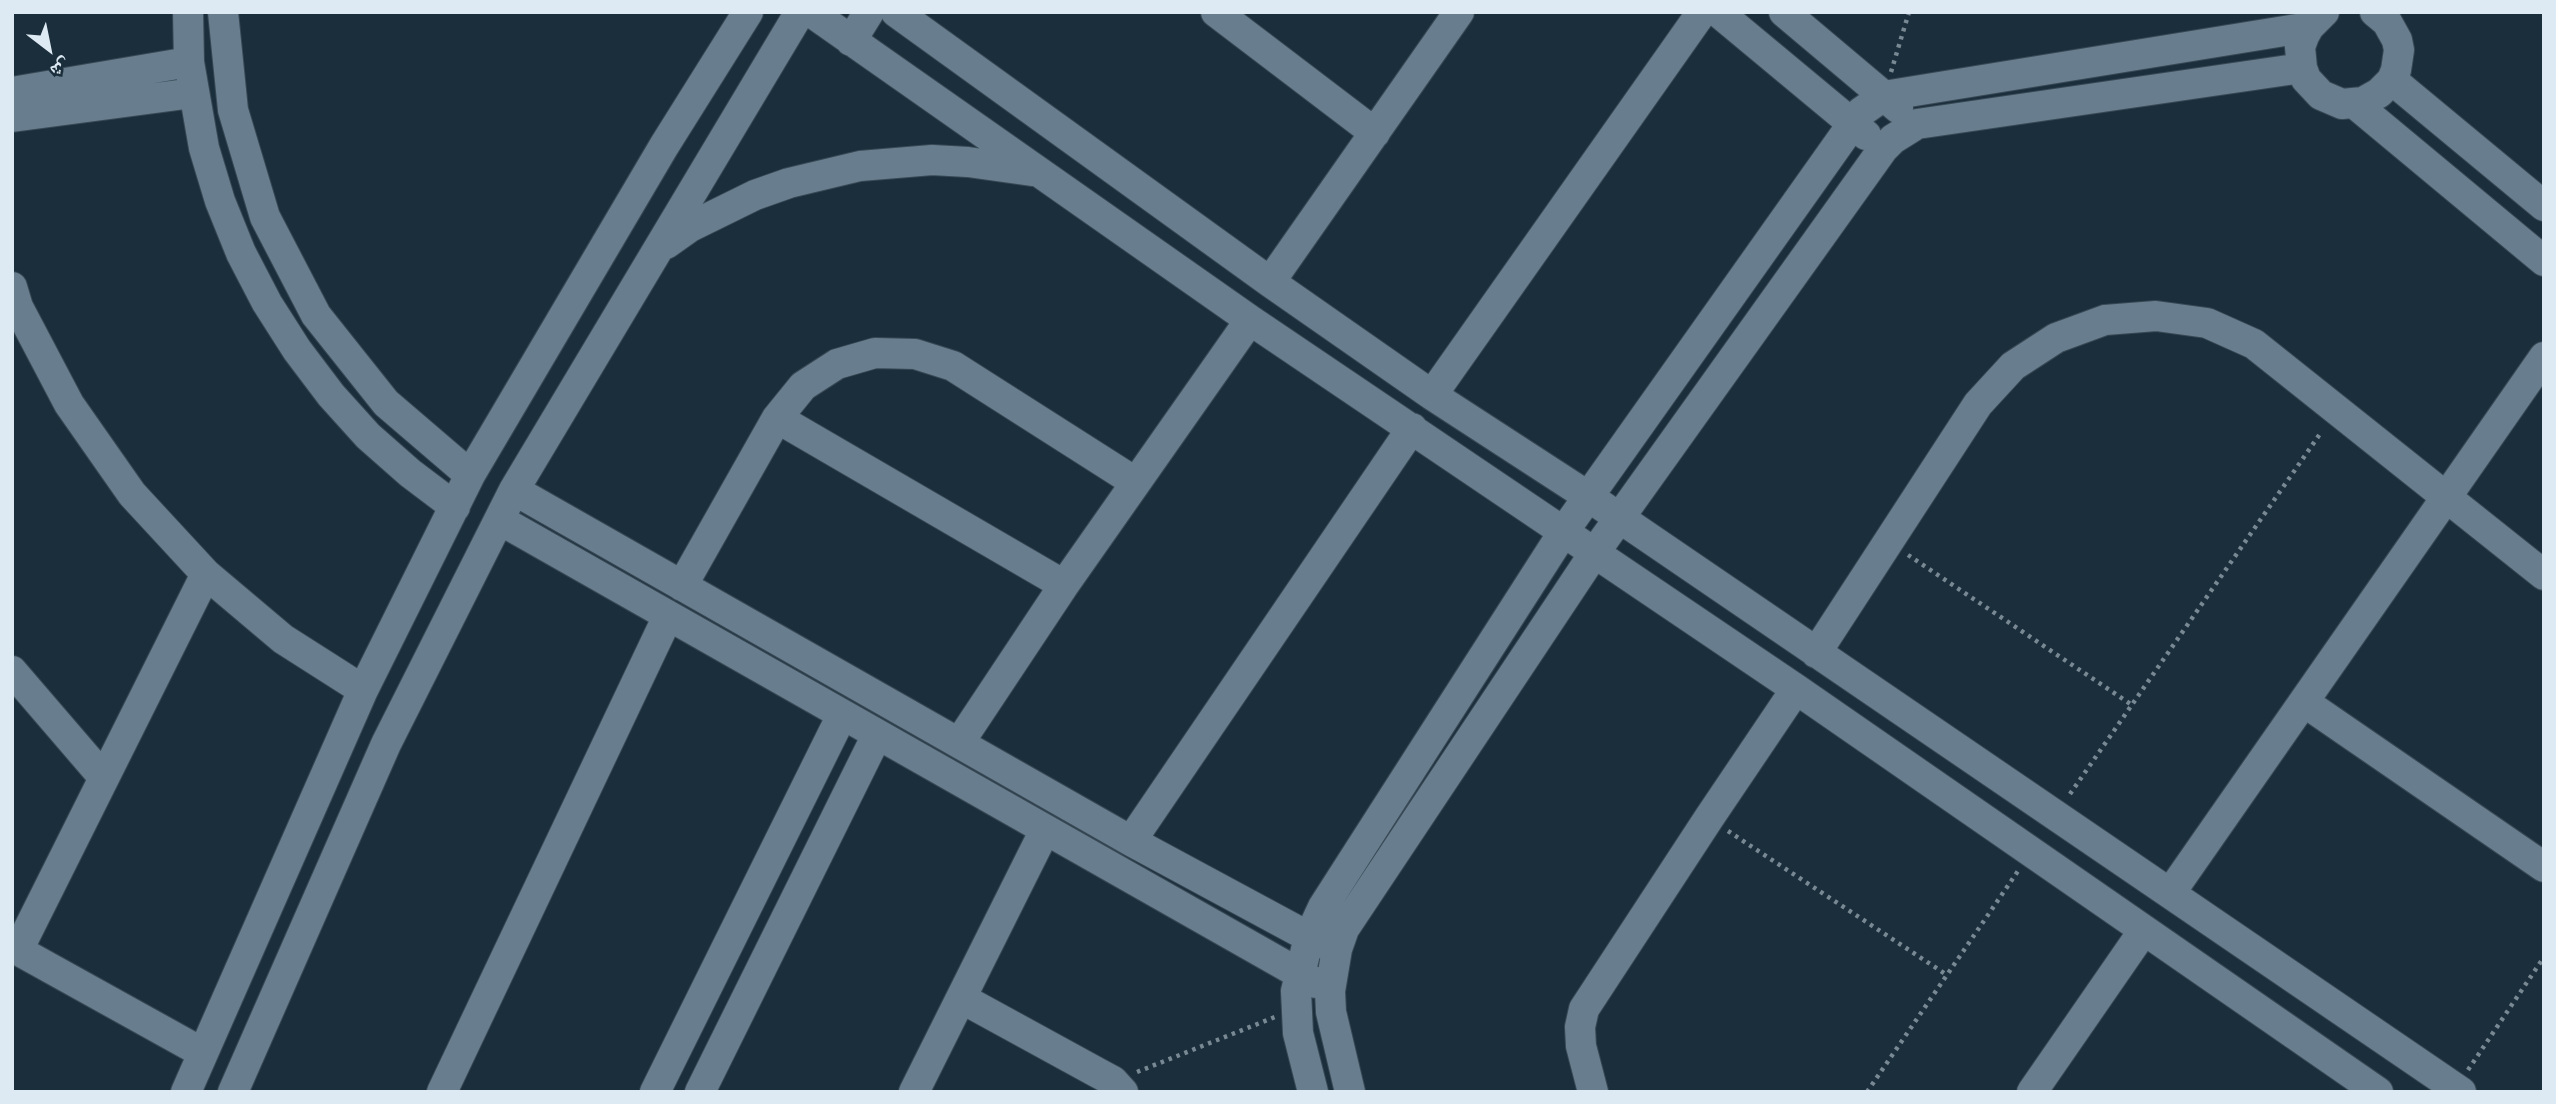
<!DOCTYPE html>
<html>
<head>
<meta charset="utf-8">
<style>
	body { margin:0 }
	#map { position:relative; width:2556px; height:1104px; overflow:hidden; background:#1b2e3c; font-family:Overpass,"Noto Naskh Arabic",sans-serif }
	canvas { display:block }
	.frame { position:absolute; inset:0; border:14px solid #deeaf3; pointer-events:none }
	.north { position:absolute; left:14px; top:14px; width:70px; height:70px; -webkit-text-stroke:5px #1b2e3c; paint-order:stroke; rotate:148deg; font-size:19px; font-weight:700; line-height:28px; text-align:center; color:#deeaf3 }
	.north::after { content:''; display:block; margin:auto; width:24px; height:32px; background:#deeaf3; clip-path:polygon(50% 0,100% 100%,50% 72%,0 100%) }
</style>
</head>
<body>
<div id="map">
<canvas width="2556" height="1104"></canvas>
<div class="frame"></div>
<div class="north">ش</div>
</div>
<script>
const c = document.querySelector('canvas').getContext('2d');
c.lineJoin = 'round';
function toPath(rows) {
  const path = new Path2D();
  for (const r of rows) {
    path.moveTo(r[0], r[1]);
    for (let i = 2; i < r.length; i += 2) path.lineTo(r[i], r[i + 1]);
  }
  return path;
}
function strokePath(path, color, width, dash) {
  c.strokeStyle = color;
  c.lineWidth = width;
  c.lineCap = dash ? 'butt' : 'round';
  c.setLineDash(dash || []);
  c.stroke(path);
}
const path = toPath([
	[1891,72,1909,12],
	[1908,555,2132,705],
	[2070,794,2322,431],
	[1728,831,1947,975],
	[2468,1070,2544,957],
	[1137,1072,1275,1017],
	[1867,1092,2018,871]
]);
const minor = toPath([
	[188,12,189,62,204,148,220,201,241,253,267,303,297,350,331,395,368,436,410,473,455,507],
	[223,12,233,110,265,217,316,315,386,403,470,475],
	[811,12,1250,320,1796,689,2378,1092],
	[896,12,1270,282,1432,395,1589,497,2461,1092],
	[1216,12,1375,133],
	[1718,12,1866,135],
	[1784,12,1898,108],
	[2324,12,2309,27,2304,36,2300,47,2302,68,2306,79,2321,95,2342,104,2363,102,2379,93,2392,80,2396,70,2399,50,2397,40,2387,22,2375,12],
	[851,41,869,12],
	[2392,80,2544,206],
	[12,92,189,62],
	[2354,103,2544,261],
	[12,117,193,93],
	[666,244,690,227,755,195,789,183,860,166,932,160,968,162,1032,171],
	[1270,282,1459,12],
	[12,287,18,307,69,404,132,494,206,574,283,639,363,690],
	[1432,395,1702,12],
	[777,418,1064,585],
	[514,490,1131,841,1309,937,1327,945],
	[500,520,1316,983],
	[682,586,777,418,803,386,837,364,875,353,915,354,953,366,1135,482],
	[1816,653,1978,404,2013,366,2056,338,2105,320,2156,316,2207,323,2254,344,2544,575],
	[12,671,104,778],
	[2304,702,2544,867],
	[959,743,1064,585,1250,320],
	[1131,841,1412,428],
	[2171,892,2544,357],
	[12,947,203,1053],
	[18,950,206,574],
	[961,998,1098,1073,1113,1081,1123,1092],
	[186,1092,363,690,470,475,664,146,748,12],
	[233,1092,386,744,514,490,800,12],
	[442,1092,668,616],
	[655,1092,842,715],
	[700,1092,877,735],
	[914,1092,1045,830],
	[1313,1092,1298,1033,1296,991,1309,937,1323,907,1564,531,1861,112,1884,96,2309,27],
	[1350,1092,1331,1012,1330,991,1337,949,1344,929,1595,552,1883,149,1893,139,1917,124,2302,68],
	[1593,1092,1581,1046,1580,1027,1584,1009,1709,818,1796,689],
	[2032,1092,2144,930]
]);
strokePath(minor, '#384955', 32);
strokePath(path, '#798994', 4.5, [3.5, 5]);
strokePath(minor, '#687e8f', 30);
</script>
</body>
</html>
